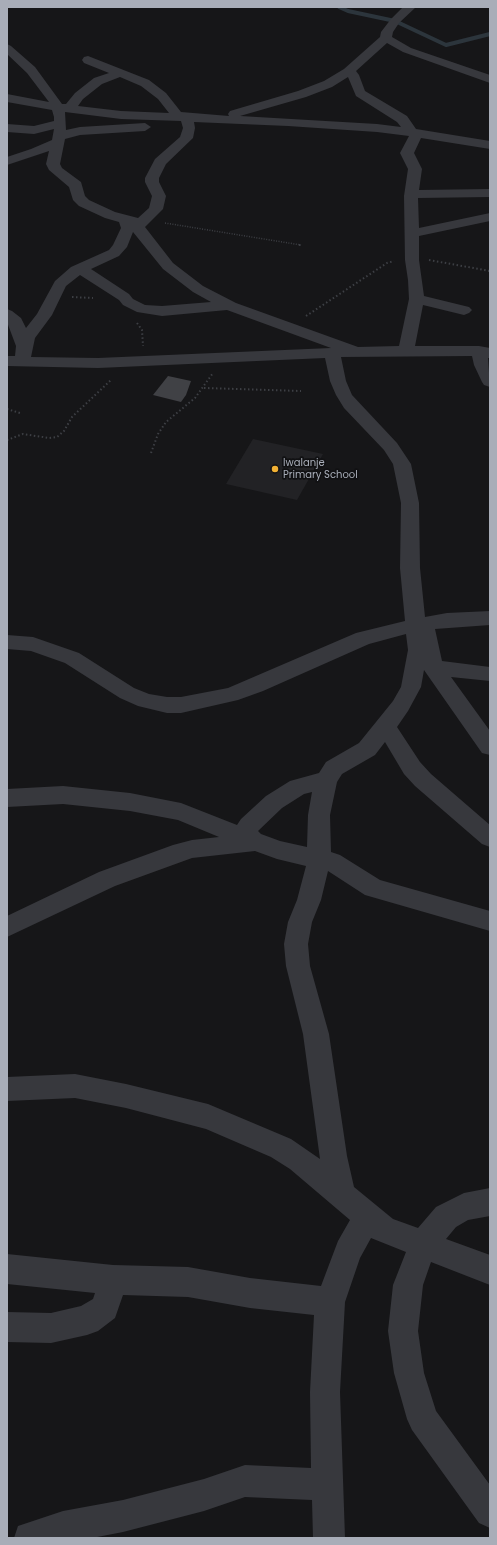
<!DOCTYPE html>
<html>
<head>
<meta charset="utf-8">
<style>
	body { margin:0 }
	#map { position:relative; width:497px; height:1545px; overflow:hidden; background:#161618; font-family:Poppins,sans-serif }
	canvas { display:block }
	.frame { position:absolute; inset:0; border:8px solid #a8adb8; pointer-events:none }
</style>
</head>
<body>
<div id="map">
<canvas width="497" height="1545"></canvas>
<div class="frame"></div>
</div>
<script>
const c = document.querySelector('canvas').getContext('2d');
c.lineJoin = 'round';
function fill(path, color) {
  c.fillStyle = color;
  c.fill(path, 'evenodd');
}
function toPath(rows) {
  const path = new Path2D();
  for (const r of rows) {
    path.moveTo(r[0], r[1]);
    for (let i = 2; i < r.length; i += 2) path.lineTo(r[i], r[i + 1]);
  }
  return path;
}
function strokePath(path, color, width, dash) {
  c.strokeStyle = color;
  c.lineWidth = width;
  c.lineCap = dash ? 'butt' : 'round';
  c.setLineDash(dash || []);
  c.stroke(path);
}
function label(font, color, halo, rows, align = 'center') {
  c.font = font + ' Poppins,sans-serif';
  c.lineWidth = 3.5;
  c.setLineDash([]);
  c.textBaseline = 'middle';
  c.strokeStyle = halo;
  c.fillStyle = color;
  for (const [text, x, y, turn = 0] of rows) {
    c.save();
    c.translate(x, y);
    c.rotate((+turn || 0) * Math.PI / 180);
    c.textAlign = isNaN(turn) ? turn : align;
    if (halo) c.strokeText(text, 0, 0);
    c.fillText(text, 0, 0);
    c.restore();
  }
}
const built = toPath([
	[253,439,323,454,297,500,226,484]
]);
const stream = toPath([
	[339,7,348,11,395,21,446,45,490,34]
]);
const building = toPath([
	[168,376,191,381,186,395,181,402,153,395]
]);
const pathFar1 = toPath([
	[165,223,301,245]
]);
const path = toPath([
	[299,245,301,245],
	[429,260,490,271],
	[72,297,93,298],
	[306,316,387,263,394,261],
	[137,323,142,330,143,346],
	[204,388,301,391],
	[7,409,20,413],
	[7,440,23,434,49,438,57,437,64,431,72,417,112,379],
	[151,453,158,434,166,422,195,398,213,373]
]);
const minor = toPath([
	[403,7,416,7,399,23,393,32,392,37,411,48,490,75,490,83,403,52,387,43,356,71,359,75,365,91,407,116,416,129,490,141,490,149,421,138,414,153,422,169,419,190,490,189,490,197,418,198,419,228,490,213,490,221,419,236,419,260,424,296,469,307,472,310,469,313,464,315,423,305,415,346,479,346,490,348,490,358,488,358,490,387,484,385,482,382,474,365,472,356,341,357,346,381,352,395,397,443,411,464,419,503,420,568,425,617,447,613,490,611,490,625,435,629,442,661,490,667,490,681,451,677,490,731,490,755,482,753,424,670,421,687,408,711,397,727,420,762,431,774,490,825,490,847,482,844,415,786,404,774,385,742,375,755,342,774,337,782,330,815,331,852,340,855,380,880,490,911,490,931,365,895,328,871,321,900,312,922,308,944,310,966,329,1034,347,1156,354,1187,393,1219,418,1228,436,1207,464,1193,490,1188,490,1216,468,1220,456,1227,446,1239,490,1255,490,1285,431,1262,423,1285,418,1331,424,1373,436,1411,490,1485,490,1528,479,1523,412,1430,407,1419,394,1373,388,1331,393,1285,406,1252,371,1238,360,1258,345,1302,340,1392,345,1538,313,1538,312,1500,245,1497,204,1511,123,1532,92,1538,14,1538,18,1526,63,1511,123,1500,204,1479,245,1465,311,1468,310,1392,314,1315,250,1308,188,1297,123,1295,115,1318,98,1331,87,1335,51,1343,7,1342,7,1312,51,1313,81,1306,93,1299,95,1293,7,1284,7,1254,113,1265,188,1267,250,1278,321,1286,338,1241,350,1220,290,1169,271,1157,206,1129,126,1108,75,1098,7,1101,7,1077,75,1074,126,1084,208,1104,291,1139,320,1159,303,1034,286,966,284,944,288,922,297,900,306,866,277,859,255,851,192,858,115,886,7,937,7,916,99,872,173,845,192,840,219,837,178,820,130,811,63,804,7,807,7,789,63,786,130,793,181,803,237,825,241,819,266,796,290,781,319,773,326,762,359,743,393,701,401,687,408,650,406,634,369,644,263,691,238,700,181,713,167,713,138,706,120,698,65,663,31,651,7,649,7,635,33,637,79,653,134,688,149,694,167,697,181,697,228,688,356,633,405,621,400,568,401,503,393,464,384,450,344,408,336,395,330,381,325,358,98,368,7,366,7,356,15,356,16,346,7,322,7,309,12,311,21,318,26,328,37,314,55,281,71,267,109,250,113,245,121,228,119,222,105,218,79,206,73,200,69,187,49,170,46,164,49,151,7,165,7,157,31,149,52,140,54,129,34,134,7,132,7,124,34,126,54,121,54,117,52,110,7,102,7,94,49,102,27,73,7,54,7,44,11,46,35,67,62,104,66,104,75,93,94,78,109,73,84,63,82,60,84,57,88,56,149,80,166,93,181,112,229,116,228,114,230,111,298,91,324,81,344,69,380,37,381,32,391,19,403,7],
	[120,77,141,86,158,99,169,113,121,111,78,106,83,99,102,84,120,77],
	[348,77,356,96,397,122,401,127,377,124,240,116,306,97,332,87,348,77],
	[65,112,121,119,181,121,183,128,180,137,155,159,145,178,145,182,152,196,149,208,138,218,115,212,89,200,85,196,81,182,62,168,60,164,65,139,80,135,145,131,151,127,145,123,80,127,66,130,65,112],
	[194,122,288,126,377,132,409,136,400,153,408,169,404,196,405,260,408,280,409,299,399,346,358,347,236,303,203,286,173,263,145,227,163,209,166,196,159,182,159,178,166,164,193,138,195,128,194,122],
	[133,232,163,269,193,292,211,302,162,306,145,305,133,299,129,294,91,269,119,256,127,247,133,232],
	[80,275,119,300,123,305,137,312,162,316,227,310,331,348,98,358,31,357,35,338,52,315,66,286,80,275],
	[312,792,308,815,307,847,280,841,261,834,258,831,282,808,304,794,312,792]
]);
const markers = [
	[275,469,4,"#f2b134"]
];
const poiNames = [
	["Iwalanje",283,463],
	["Primary School",283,475]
];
fill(built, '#222225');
strokePath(stream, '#2c353c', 4);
fill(building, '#404145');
strokePath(pathFar1, '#3d3f44', 1.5, [1, 1.5]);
strokePath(path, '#3d3f44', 2, [1.5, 2.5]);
fill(minor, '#37383d');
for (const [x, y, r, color] of markers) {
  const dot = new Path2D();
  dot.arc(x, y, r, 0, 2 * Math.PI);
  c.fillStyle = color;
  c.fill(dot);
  strokePath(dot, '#111113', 1.5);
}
label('10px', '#a8adb8', '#111113', poiNames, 'left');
</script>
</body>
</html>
